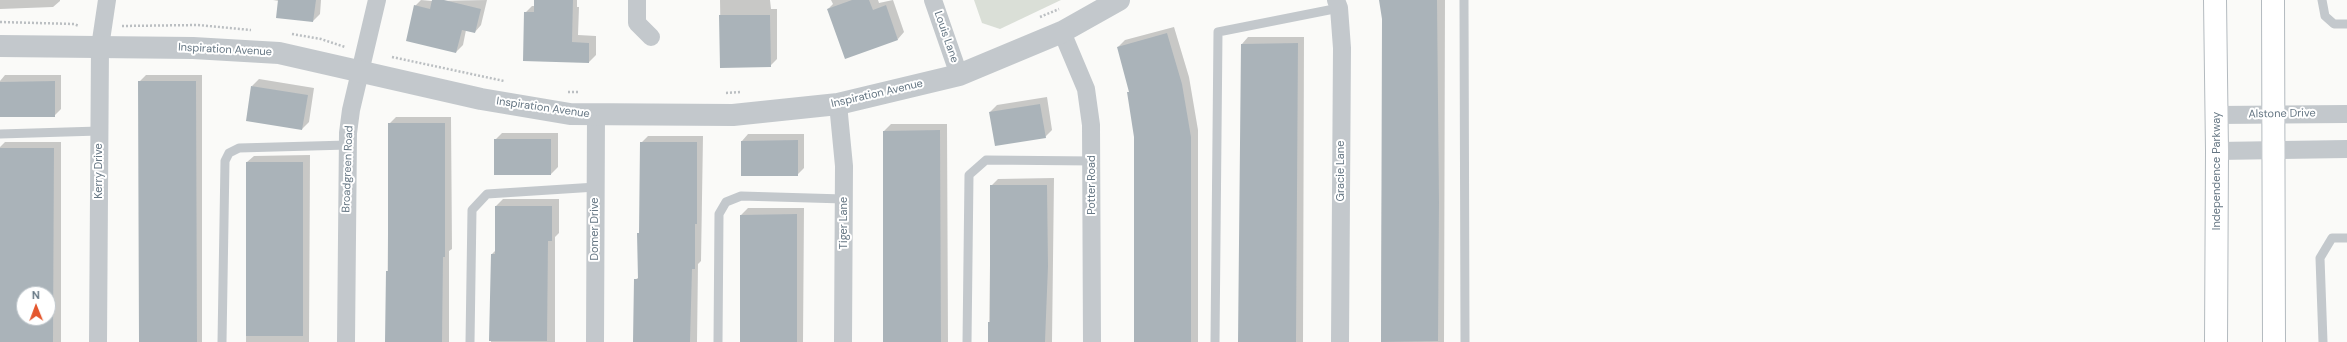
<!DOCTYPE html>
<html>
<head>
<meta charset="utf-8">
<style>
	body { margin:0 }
	#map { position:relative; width:2347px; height:342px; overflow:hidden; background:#fafaf8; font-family:"DM Sans",sans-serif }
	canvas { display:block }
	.north { position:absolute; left:16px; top:286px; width:40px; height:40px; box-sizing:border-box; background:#fff; border:1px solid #c1c8cd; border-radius:50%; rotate:359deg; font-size:11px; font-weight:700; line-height:16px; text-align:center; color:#657683 }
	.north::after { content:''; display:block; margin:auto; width:14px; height:18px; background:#e4572e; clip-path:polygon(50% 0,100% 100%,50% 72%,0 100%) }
</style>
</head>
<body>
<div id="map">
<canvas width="2347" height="342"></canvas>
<div class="north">N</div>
</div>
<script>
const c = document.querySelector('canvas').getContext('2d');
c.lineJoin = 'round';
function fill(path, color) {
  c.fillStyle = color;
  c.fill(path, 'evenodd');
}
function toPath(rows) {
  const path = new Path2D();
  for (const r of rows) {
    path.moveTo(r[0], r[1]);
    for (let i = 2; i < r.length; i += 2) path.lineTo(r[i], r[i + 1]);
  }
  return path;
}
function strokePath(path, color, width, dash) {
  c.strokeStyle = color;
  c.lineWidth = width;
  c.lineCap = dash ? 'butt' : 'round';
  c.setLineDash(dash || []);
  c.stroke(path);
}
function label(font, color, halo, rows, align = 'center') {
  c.font = font + ' "DM Sans",sans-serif';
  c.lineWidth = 4;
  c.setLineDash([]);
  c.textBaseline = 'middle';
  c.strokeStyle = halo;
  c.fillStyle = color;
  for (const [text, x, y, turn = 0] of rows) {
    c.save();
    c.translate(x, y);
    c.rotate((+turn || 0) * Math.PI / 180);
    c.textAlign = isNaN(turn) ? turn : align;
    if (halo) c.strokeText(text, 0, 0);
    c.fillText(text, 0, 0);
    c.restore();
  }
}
const green = toPath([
	[974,0,1061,0,1000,29,982,23]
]);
const shadow = toPath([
	[0,0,60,0,60,1,53,7,0,9],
	[273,0,321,0,320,14,313,21,279,1],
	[421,0,432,1,487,0,481,25,475,32,466,30,463,45,456,52,415,6],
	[535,0,577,0,577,7,579,7,578,35,596,36,596,55,589,62,525,13,532,6,535,6],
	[720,0,770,0,771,9,777,9,777,59,770,66,721,67],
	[831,0,878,0,879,3,893,0,904,32,898,39,828,9,833,4],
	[1380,0,1445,0,1444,342,1381,342,1383,19],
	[1174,27,1189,77,1198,130,1198,342,1135,342,1135,137,1128,93,1130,91,1118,47,1125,40],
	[1248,37,1304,37,1303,342,1240,342,1242,44],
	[5,75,61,75,61,109,54,116,0,116,0,81],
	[146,75,202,75,202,342,139,342,139,82],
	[259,79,314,88,309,122,302,129,252,86],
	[1047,97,1052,130,1045,137,990,112,997,105],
	[396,117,451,117,452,249,449,251,449,342,387,342,389,124],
	[891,124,947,124,948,342,885,342,884,131],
	[502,133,558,133,558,167,551,174,495,140],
	[748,134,804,134,804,168,797,175,742,141],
	[648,136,703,136,701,261,698,264,697,342,634,342,635,280,639,277,640,232,641,143],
	[5,142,61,142,61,342,0,342,0,147],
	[24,294,48,294,48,318,24,318],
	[310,155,309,342,246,342,247,162,254,156],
	[1054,178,1052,342,989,342,991,186,998,179],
	[503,199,559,199,559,233,555,237,555,342,491,342,492,254,496,250,496,206],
	[748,208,804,208,803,342,742,342,741,215]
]);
const building = toPath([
	[278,0,316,0,313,22,276,18],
	[432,0,444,0,481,9,475,33,462,30,456,53,406,41,414,5,430,9],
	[534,0,573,0,572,42,589,43,589,63,523,61,524,12,534,12],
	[852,0,869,0,873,10,886,5,898,40,845,59,827,9],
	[1379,0,1437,0,1439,202,1438,341,1381,342,1382,19],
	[719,15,770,15,771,67,720,68],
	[1167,33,1182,84,1191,137,1191,342,1134,342,1134,137,1127,92,1129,92,1117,47],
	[1298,43,1296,342,1238,342,1241,44],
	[55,81,55,117,0,117,0,82],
	[138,81,196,81,197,342,139,342],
	[251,86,308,95,302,130,246,121],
	[1040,104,1046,138,995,146,989,112],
	[388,123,445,123,445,257,443,257,442,342,385,342,386,271,388,271],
	[940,130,941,342,883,342,883,131],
	[494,139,551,139,551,175,494,175],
	[798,140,798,176,741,176,741,141],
	[640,142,697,142,697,224,695,224,695,269,692,269,690,342,633,342,634,279,638,279,637,233,639,233],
	[0,148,54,148,53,342,0,342],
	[24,294,48,294,48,318,24,318],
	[246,162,303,162,303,336,246,336],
	[990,185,1047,185,1048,266,1045,342,988,342,988,322,990,322],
	[495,206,552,206,552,241,548,241,547,341,489,341,491,254,495,254],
	[797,214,797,342,740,342,740,215]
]);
const path = toPath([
	[1040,17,1059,9],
	[0,22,74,24,79,26],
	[122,26,198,25,251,30],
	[292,34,321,39,345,47],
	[392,57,504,81],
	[568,92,579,92],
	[726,93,741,92]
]);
const service = toPath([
	[1464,0,1465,342],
	[2322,0,2325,16,2334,24,2347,24],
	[0,134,99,131],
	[222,342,225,161,229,153,239,148,348,145],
	[470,342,472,210,487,194,596,187],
	[718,342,719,214,726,202,741,196,844,199],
	[967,342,969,175,986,160,1093,161],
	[1215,342,1218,32,1339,8],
	[2323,342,2320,258,2332,238,2347,238]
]);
const minor = toPath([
	[637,0,637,23,651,37],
	[933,0,959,75],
	[1336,0,1339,8,1342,48,1340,342],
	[1062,32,1086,89,1091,125,1092,342],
	[838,104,844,166,843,342],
	[2217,115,2347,114],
	[2217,151,2347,149],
	[98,342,100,47,107,0],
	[346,342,348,133,351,110,377,0],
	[595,342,596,115]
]);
const tertiary = toPath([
	[0,46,193,48,279,53,481,99,570,114,733,115,838,104,959,75,1062,32,1119,0]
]);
const secondary = toPath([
	[2215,0,2217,151,2216,342],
	[2273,0,2274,342]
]);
const streetNames = [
	["Louis Lane",946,37,71],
	["Inspiration Avenue",225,50,3],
	["Inspiration Avenue",877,94,-13],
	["Inspiration Avenue",543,108,8],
	["Alstone Drive",2282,114,-1],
	["Broadgreen Road",348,169,-88],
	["Kerry Drive",99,171,-90],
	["Gracie Lane",1341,171,-90],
	["Independence Parkway",2217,171,-90],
	["Potter Road",1092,185,-90],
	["Tiger Lane",844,223,-90],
	["Domer Drive",595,229,-90]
];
fill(green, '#dadfd7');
fill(shadow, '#0003');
fill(building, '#aab3b9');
strokePath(secondary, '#b3babf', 24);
strokePath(path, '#bbbfc2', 2.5, [2, 2]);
strokePath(service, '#c3c8cc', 9);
strokePath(minor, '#c3c8cc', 18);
strokePath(tertiary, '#c3c8cc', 22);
strokePath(secondary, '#fff', 22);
label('11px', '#657683', '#fff', streetNames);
</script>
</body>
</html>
